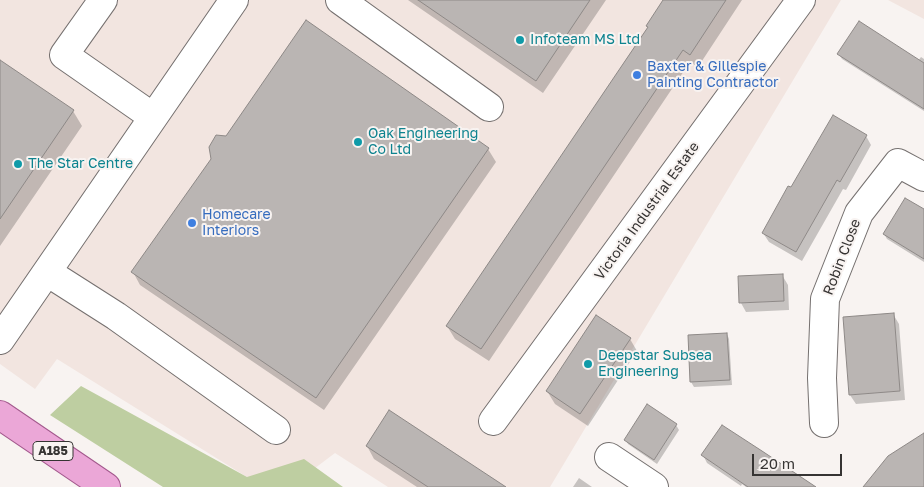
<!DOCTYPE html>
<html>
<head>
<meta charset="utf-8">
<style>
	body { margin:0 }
	#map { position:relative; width:924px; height:487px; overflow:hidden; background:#f8f3f1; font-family:"Golos Text",sans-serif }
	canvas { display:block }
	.scale { position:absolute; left:752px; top:454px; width:90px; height:22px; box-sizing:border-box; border:2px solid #363433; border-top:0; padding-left:6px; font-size:15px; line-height:18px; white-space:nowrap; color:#363433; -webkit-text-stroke:4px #f8f3f1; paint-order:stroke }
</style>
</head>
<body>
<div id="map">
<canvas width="924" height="487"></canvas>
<div class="scale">20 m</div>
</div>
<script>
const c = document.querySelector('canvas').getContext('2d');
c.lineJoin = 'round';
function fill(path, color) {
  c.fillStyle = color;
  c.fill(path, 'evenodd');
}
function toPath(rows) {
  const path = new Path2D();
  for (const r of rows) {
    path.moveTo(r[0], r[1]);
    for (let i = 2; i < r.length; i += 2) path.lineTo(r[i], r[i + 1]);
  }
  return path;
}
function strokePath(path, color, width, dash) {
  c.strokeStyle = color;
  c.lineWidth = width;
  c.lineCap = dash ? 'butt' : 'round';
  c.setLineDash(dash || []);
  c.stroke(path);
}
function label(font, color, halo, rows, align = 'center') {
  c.font = font + ' "Golos Text",sans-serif';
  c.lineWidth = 4;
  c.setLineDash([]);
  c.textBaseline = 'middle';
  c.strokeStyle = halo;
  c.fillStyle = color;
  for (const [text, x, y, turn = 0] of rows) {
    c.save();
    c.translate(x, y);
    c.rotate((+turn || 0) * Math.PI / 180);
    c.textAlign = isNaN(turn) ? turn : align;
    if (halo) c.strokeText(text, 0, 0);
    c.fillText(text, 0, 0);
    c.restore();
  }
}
const built = toPath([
	[0,0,841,0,550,487,388,487,335,453,290,487,263,487,57,359,35,389,0,364],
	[888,0,924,0,924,19]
]);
const green = toPath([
	[81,386,247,477,304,459,343,487,163,487,50,415]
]);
const shadow = toPath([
	[408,0,606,0,543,93],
	[665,0,742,0,698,67,690,62,489,361,455,339,447,326,649,28],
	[307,22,488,149,496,162,324,410,140,285,133,272],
	[839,54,918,61,921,57,924,59,924,111,842,59],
	[0,61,73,111,82,126,0,246],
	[866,136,871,145,846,190,843,189,802,261,769,242,763,233,791,189],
	[924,211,924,262,887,239,884,234],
	[782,275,788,285,789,310,746,312,741,303],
	[893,314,899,324,905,400,856,404,850,395],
	[727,334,729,339,732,385,694,387,691,382],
	[630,339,637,351,588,426,555,404,547,391],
	[676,425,679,430,657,464,628,444,626,440],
	[367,446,504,487,417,487,374,459],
	[703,455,799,487,746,487,742,484,741,486,707,463],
	[579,478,592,487,573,487]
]);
const building = toPath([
	[418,0,590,0,536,81,418,0],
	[663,0,726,0,690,55,683,50,481,349,446,326,648,27,646,26,663,0],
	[306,20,489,148,316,398,131,272,211,159,209,147,216,135,226,136,306,20],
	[859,21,924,63,924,109,837,54,859,21],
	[0,60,74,110,0,219,0,60],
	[833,115,867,135,840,182,837,180,796,252,762,233,788,186,791,187,833,115],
	[905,198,924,209,924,259,883,234,905,198],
	[783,274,784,301,739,303,738,276,783,274],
	[894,313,900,391,849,395,843,317,894,313],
	[596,315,631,338,580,414,546,391,596,315],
	[727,333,730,380,690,382,688,335,727,333],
	[647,404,677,424,654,460,624,440,647,404],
	[389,410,506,487,428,487,366,446,389,410],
	[722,425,762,451,816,487,748,487,701,455,722,425],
	[924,433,924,487,863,487,888,456,924,433]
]);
const minor = toPath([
	[103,0,64,55,153,117],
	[340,0,489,107],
	[47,272,116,316,276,430],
	[0,340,234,0],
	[493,421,801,0],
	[824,423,822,378,825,299,859,213,898,163,924,177],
	[609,457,654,487]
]);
const major = toPath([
	[0,415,106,487]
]);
const markers = [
	[520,40,5,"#0f9aa8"],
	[637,75,5,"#3f7fe0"],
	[358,142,5,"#0f9aa8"],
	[18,164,5,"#0f9aa8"],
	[192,223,5,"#3f7fe0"],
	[588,364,5,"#0f9aa8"]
];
const shields = [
	[53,451,40]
];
const shieldNames = [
	["A185",53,451]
];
const cultureNames = [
	["Infoteam MS Ltd",530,40],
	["Oak Engineering",368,134],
	["Co Ltd",368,150],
	["The Star Centre",28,164],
	["Deepstar Subsea",598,356],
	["Engineering",598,372]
];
const shopNames = [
	["Baxter & Gillespie",647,67],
	["Painting Contractor",647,83],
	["Homecare",202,215],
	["Interiors",202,231]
];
const streetNames = [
	["Victoria Industrial Estate",647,211,-54],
	["Robin Close",842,257,-69]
];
fill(built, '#f2e5e0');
fill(green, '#becea1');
fill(shadow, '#0003');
fill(building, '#bab5b3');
strokePath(building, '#8e8987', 1);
strokePath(minor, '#75706f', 30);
strokePath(major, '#a3598d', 30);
strokePath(minor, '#fff', 28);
strokePath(major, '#eba7d7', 28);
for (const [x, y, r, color] of markers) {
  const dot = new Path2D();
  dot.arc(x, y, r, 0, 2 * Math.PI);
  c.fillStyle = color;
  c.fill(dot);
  strokePath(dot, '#f8f3f1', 2);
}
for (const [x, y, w] of shields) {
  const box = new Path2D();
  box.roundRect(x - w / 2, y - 9.5, w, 19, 4);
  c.fillStyle = '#f8f3f1';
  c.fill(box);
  strokePath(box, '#363433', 1);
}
label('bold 12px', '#363433', null, shieldNames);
label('14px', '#0d838f', '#f8f3f1', cultureNames, 'left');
label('14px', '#366cbe', '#f8f3f1', shopNames, 'left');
label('14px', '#363433', '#f8f3f1', streetNames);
</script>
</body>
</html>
